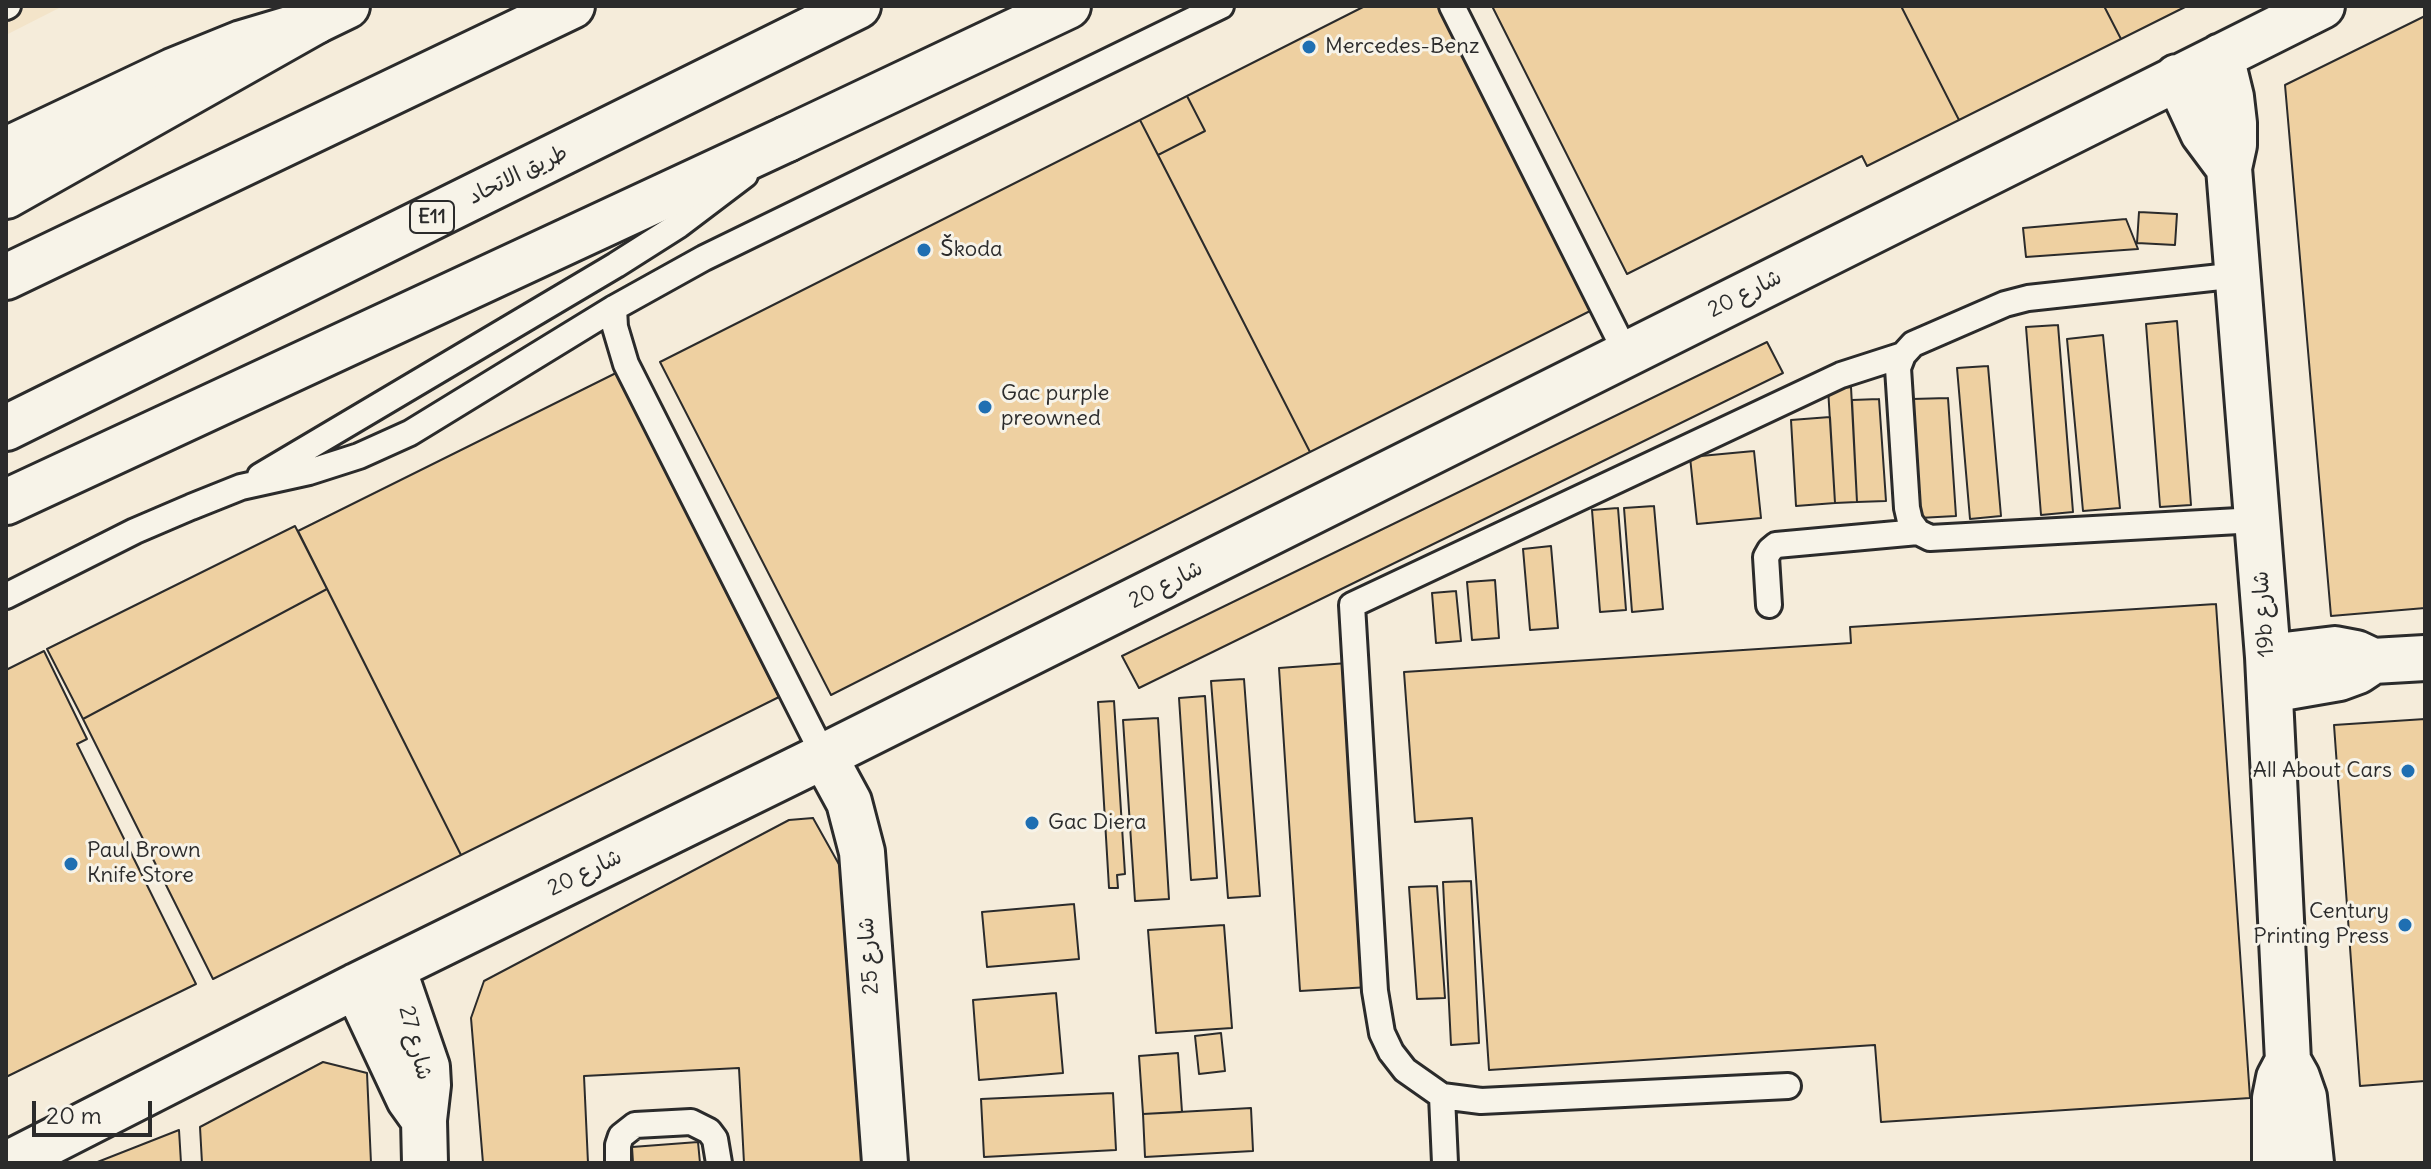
<!DOCTYPE html>
<html>
<head>
<meta charset="utf-8">
<style>
	body { margin:0 }
	#map { position:relative; width:2431px; height:1169px; overflow:hidden; background:#f5ecda; font-family:Delius,sans-serif }
	canvas { display:block }
	.frame { position:absolute; inset:0; border:8px solid #2b2b2b; pointer-events:none }
	.scale { position:absolute; left:32px; top:1101px; width:120px; height:36px; box-sizing:border-box; border:4px solid #2b2b2b; border-top:0; padding-left:10px; font-size:24px; line-height:28px; white-space:nowrap; color:#2b2b2b; -webkit-text-stroke:6px #f7f3e8; paint-order:stroke }
</style>
</head>
<body>
<div id="map">
<canvas width="2431" height="1169"></canvas>
<div class="frame"></div>
<div class="scale">20 m</div>
</div>
<script>
const c = document.querySelector('canvas').getContext('2d');
c.lineJoin = 'round';
function fill(path, color) {
  c.fillStyle = color;
  c.fill(path, 'evenodd');
}
function toPath(rows) {
  const path = new Path2D();
  for (const r of rows) {
    path.moveTo(r[0], r[1]);
    for (let i = 2; i < r.length; i += 2) path.lineTo(r[i], r[i + 1]);
  }
  return path;
}
function strokePath(path, color, width, dash) {
  c.strokeStyle = color;
  c.lineWidth = width;
  c.lineCap = dash ? 'butt' : 'round';
  c.setLineDash(dash || []);
  c.stroke(path);
}
function label(font, color, halo, rows, align = 'center') {
  c.font = font + ' Delius,"Playpen Sans Arabic",sans-serif';
  c.lineWidth = 6;
  c.setLineDash([]);
  c.textBaseline = 'middle';
  c.strokeStyle = halo;
  c.fillStyle = color;
  for (const [text, x, y, turn = 0] of rows) {
    c.save();
    c.translate(x, y);
    c.rotate((+turn || 0) * Math.PI / 180);
    c.textAlign = isNaN(turn) ? turn : align;
    if (halo) c.strokeText(text, 0, 0);
    c.fillText(text, 0, 0);
    c.restore();
  }
}
const built = toPath([
	[6,6,63,6,6,35]
]);
const building = toPath([
	[1365,6,1441,6,1596,308,1310,452,1158,155,1205,131,1187,96,1365,6],
	[1492,6,1901,6,1959,120,1867,166,1862,156,1627,274,1492,6],
	[1901,6,2104,6,2121,39,1959,120,1901,6],
	[2104,6,2187,6,2121,39,2104,6],
	[2425,16,2425,608,2331,616,2285,85,2425,16],
	[1187,96,1205,131,1158,155,1140,120,1187,96],
	[1140,120,1310,452,831,695,660,362,1140,120],
	[2139,212,2177,214,2175,245,2137,243,2139,212],
	[2126,219,2138,249,2026,257,2023,228,2126,219],
	[2177,321,2191,505,2160,507,2146,324,2177,321],
	[2058,325,2073,512,2041,515,2026,327,2058,325],
	[2103,335,2120,508,2083,511,2067,339,2103,335],
	[1767,342,1783,373,1139,688,1122,656,1767,342],
	[1988,366,2001,516,1970,519,1957,368,1988,366],
	[616,373,779,697,461,855,298,531,616,373],
	[1851,387,1857,502,1835,503,1828,388,1851,387],
	[1948,398,1956,516,1919,518,1912,399,1948,398],
	[1879,399,1886,501,1857,502,1852,400,1879,399],
	[1830,417,1835,503,1796,506,1791,420,1830,417],
	[1754,451,1761,518,1697,524,1690,457,1754,451],
	[1654,506,1663,609,1632,612,1624,508,1654,506],
	[1618,508,1626,610,1600,612,1592,510,1618,508],
	[295,526,327,589,83,719,47,649,295,526],
	[1551,546,1558,628,1530,630,1523,549,1551,546],
	[1495,580,1499,638,1472,640,1467,582,1495,580],
	[327,589,461,855,213,979,83,719,327,589],
	[1456,591,1461,641,1436,643,1432,593,1456,591],
	[2216,604,2250,1098,1881,1122,1875,1045,1489,1070,1472,818,1415,822,1404,672,1851,643,1850,627,2216,604],
	[44,651,87,739,77,744,196,984,6,1077,6,670,44,651],
	[1348,663,1370,987,1300,991,1279,668,1348,663],
	[1244,679,1260,896,1228,898,1211,681,1244,679],
	[1205,696,1217,878,1191,880,1179,698,1205,696],
	[1114,701,1125,874,1117,875,1118,888,1109,888,1098,702,1114,701],
	[1158,718,1169,899,1135,901,1123,720,1158,718],
	[2425,719,2425,1081,2360,1086,2334,725,2425,719],
	[813,818,850,884,867,1163,744,1163,739,1068,584,1076,588,1163,483,1163,471,1018,484,981,789,820,813,818],
	[1471,881,1479,1043,1451,1045,1443,882,1471,881],
	[1437,886,1445,998,1417,999,1409,887,1437,886],
	[1074,904,1079,959,987,967,982,912,1074,904],
	[1224,925,1232,1028,1156,1033,1148,930,1224,925],
	[1056,993,1063,1073,979,1080,973,1000,1056,993],
	[1221,1033,1225,1071,1199,1074,1195,1036,1221,1033],
	[1178,1053,1182,1112,1143,1114,1139,1056,1178,1053],
	[323,1062,367,1073,371,1163,202,1163,200,1127,323,1062],
	[1113,1093,1116,1150,984,1157,981,1099,1113,1093],
	[1251,1108,1253,1151,1145,1157,1143,1114,1251,1108],
	[179,1130,181,1163,95,1163,179,1130],
	[698,1142,700,1163,633,1163,632,1147,698,1142]
]);
const lane = toPath([
	[1452,6,1626,353],
	[6,7,8,6],
	[2239,275,2028,298,2005,304,1913,344,1903,355,1898,368,1907,508,1910,521,1918,532,1930,538,2257,520],
	[614,308,615,327,626,364,824,756],
	[260,476,616,265,679,225,745,175],
	[6,596,135,531,191,507,241,487,309,472,359,456,410,433,614,308,704,258,1221,6],
	[1769,605,1766,557,1770,550,1776,545,1918,532],
	[1788,1086,1481,1101,1442,1096,1405,1070,1391,1052,1382,1033,1375,991,1352,605,1841,375,1903,355],
	[1442,1096,1445,1163],
	[618,1163,618,1145,621,1136,635,1125,691,1122,709,1131,715,1139,719,1163]
]);
const street = toPath([
	[2221,56,2231,97,2234,123,2234,145,2229,168,2268,657,2288,1061,2297,1077,2304,1097,2311,1163],
	[2177,77,2203,133,2229,168],
	[2268,657,2335,649,2356,653,2373,661,2425,658],
	[2270,690,2339,678,2358,671,2373,661],
	[824,756,849,802,862,852,885,1163],
	[393,968,427,1067,428,1085,424,1120,425,1163],
	[356,986,409,1099,424,1120],
	[9,1163,356,986,824,756,2322,6],
	[2275,1163,2275,1098,2279,1078,2288,1061]
]);
const primary = toPath([
	[787,139,1068,6],
	[6,150,173,71,242,43,316,21,347,6]
]);
const highway = toPath([
	[6,196,316,21],
	[6,277,572,6],
	[6,428,858,6],
	[6,502,787,139]
]);
const markers = [
	[1309,47,8,"#1f6fb2"],
	[924,250,8,"#1f6fb2"],
	[985,407,8,"#1f6fb2"],
	[2408,771,8,"#1f6fb2"],
	[1032,823,8,"#1f6fb2"],
	[71,864,8,"#1f6fb2"],
	[2405,925,8,"#1f6fb2"]
];
const shields = [
	[432,217,44]
];
const shieldNames = [
	["E11",432,217]
];
const poiNames = [
	["Mercedes-Benz",1325,47],
	["Škoda",940,250],
	["Gac purple",1001,394],
	["preowned",1001,419],
	["All About Cars",2392,771,"right"],
	["Gac Diera",1048,823],
	["Paul Brown",87,851],
	["Knife Store",87,876],
	["Century",2389,912,"right"],
	["Printing Press",2389,937,"right"]
];
const streetNames = [
	["طريق الاتحاد",518,175,-26],
	["شارع 20",1745,294,-27],
	["شارع 20",1166,585,-27],
	["19b شارع",2264,614,-94],
	["شارع 20",585,873,-26],
	["شارع 25",869,956,-94],
	["شارع 27",415,1043,75]
];
fill(built, '#f3e4c9');
fill(building, '#eed0a1');
strokePath(building, '#2b2b2b', 2);
strokePath(lane, '#2b2b2b', 30);
strokePath(street, '#2b2b2b', 50);
strokePath(primary, '#2b2b2b', 50);
strokePath(highway, '#2b2b2b', 50);
strokePath(lane, '#f7f3e8', 24);
strokePath(street, '#f7f3e8', 44);
strokePath(primary, '#f7f3e8', 44);
strokePath(highway, '#f7f3e8', 44);
for (const [x, y, r, color] of markers) {
  const dot = new Path2D();
  dot.arc(x, y, r, 0, 2 * Math.PI);
  c.fillStyle = color;
  c.fill(dot);
  strokePath(dot, '#f7f3e8', 3);
}
for (const [x, y, w] of shields) {
  const box = new Path2D();
  box.roundRect(x - w / 2, y - 16, w, 32, 6);
  c.fillStyle = '#f7f3e8';
  c.fill(box);
  strokePath(box, '#2b2b2b', 2);
}
label('bold 20px', '#2b2b2b', null, shieldNames);
label('22px', '#2b2b2b', '#f7f3e8', poiNames, 'left');
label('22px', '#2b2b2b', '#f7f3e8', streetNames);
</script>
</body>
</html>
